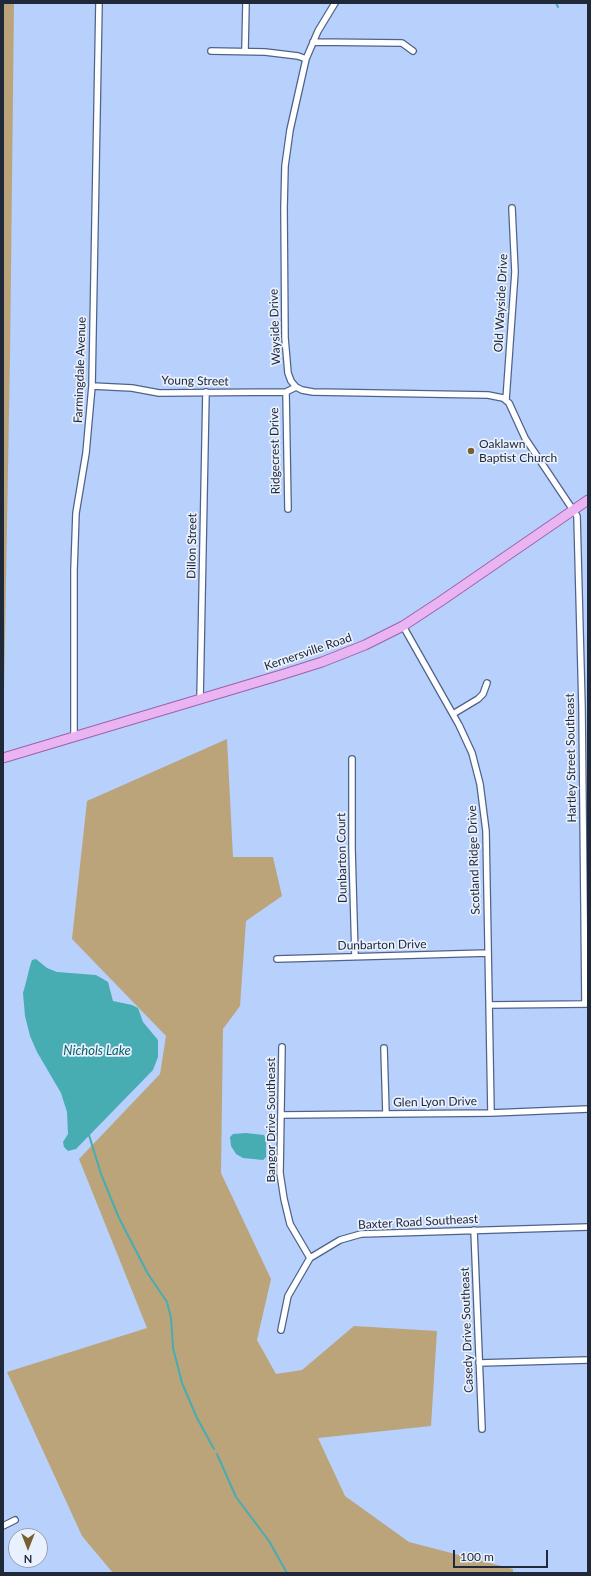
<!DOCTYPE html>
<html>
<head>
<meta charset="utf-8">
<style>
	body { margin:0 }
	#map { position:relative; width:591px; height:1576px; overflow:hidden; background:#b8d0fc; font-family:Lato,sans-serif }
	canvas { display:block }
	.frame { position:absolute; inset:0; border:4px solid #20293a; pointer-events:none }
	.north { position:absolute; left:8px; top:1528px; width:40px; height:40px; box-sizing:border-box; background:#e9f0fe; border:1px solid #99a0b0; border-radius:50%; rotate:180deg; font-size:11px; font-weight:700; line-height:16px; text-align:center; color:#20293a }
	.north::after { content:''; display:block; margin:auto; width:14px; height:18px; background:#775f2f; clip-path:polygon(50% 0,100% 100%,50% 72%,0 100%) }
	.scale { position:absolute; left:453px; top:1550px; width:95px; height:18px; box-sizing:border-box; border:2px solid #20293a; border-top:0; padding-left:5px; font-size:12px; line-height:14px; white-space:nowrap; color:#20293a; -webkit-text-stroke:3px #e9f0fe; paint-order:stroke }
</style>
</head>
<body>
<div id="map">
<canvas width="591" height="1576"></canvas>
<div class="frame"></div>
<div class="north">N</div>
<div class="scale">100 m</div>
</div>
<script>
const c = document.querySelector('canvas').getContext('2d');
c.lineJoin = 'round';
function fill(path, color) {
  c.fillStyle = color;
  c.fill(path, 'evenodd');
}
function toPath(rows) {
  const path = new Path2D();
  for (const r of rows) {
    path.moveTo(r[0], r[1]);
    for (let i = 2; i < r.length; i += 2) path.lineTo(r[i], r[i + 1]);
  }
  return path;
}
function strokePath(path, color, width, dash) {
  c.strokeStyle = color;
  c.lineWidth = width;
  c.lineCap = dash ? 'butt' : 'round';
  c.setLineDash(dash || []);
  c.stroke(path);
}
function label(font, color, halo, rows, align = 'center') {
  c.font = font + ' Lato,sans-serif';
  c.lineWidth = 3.5;
  c.setLineDash([]);
  c.textBaseline = 'middle';
  c.strokeStyle = halo;
  c.fillStyle = color;
  for (const [text, x, y, turn = 0] of rows) {
    c.save();
    c.translate(x, y);
    c.rotate((+turn || 0) * Math.PI / 180);
    c.textAlign = isNaN(turn) ? turn : align;
    if (halo) c.strokeText(text, 0, 0);
    c.fillText(text, 0, 0);
    c.restore();
  }
}
const green = toPath([
	[3,3,14,3,10,357,3,749],
	[227,739,233,857,273,857,282,896,246,921,240,1006,223,1029,221,1173,271,1279,257,1340,276,1374,302,1370,354,1326,437,1331,431,1426,318,1438,345,1496,409,1542,513,1569,513,1573,113,1573,82,1536,7,1372,147,1328,79,1159,160,1074,166,1036,72,939,87,801]
]);
const water = toPath([
	[36,959,47,968,57,972,96,975,103,979,108,982,113,1001,132,1005,138,1008,143,1022,158,1040,158,1057,153,1070,76,1149,68,1151,64,1147,63,1142,68,1134,67,1112,61,1093,37,1052,30,1036,25,1016,23,993,25,986,30,966,32,960],
	[246,1133,264,1135,266,1139,266,1157,263,1160,243,1158,236,1154,231,1146,230,1137,233,1134]
]);
const stream = toPath([
	[556,3,558,7],
	[89,1135,101,1174,119,1218,148,1274,167,1302,171,1318,173,1348,182,1383,197,1418,214,1449],
	[217,1454,236,1497,269,1541,287,1573]
]);
const minor = toPath([
	[335,3,318,31,306,59,290,130,285,166,284,208,285,338,288,373,291,381,296,387,302,390,313,392,488,395,503,398,509,403,525,438,577,516,582,707,585,1004],
	[313,42,402,43,413,51],
	[245,50,246,3],
	[211,51,265,52,298,56,306,59],
	[92,386,132,388,159,393,286,392,296,387],
	[286,392,288,509],
	[506,400,515,272,512,208],
	[403,626,459,725,472,753,480,784,486,831,491,1113],
	[200,700,206,392],
	[453,714,478,699,483,694,487,683],
	[74,737,74,570,76,513,86,453,92,386,99,3],
	[352,759,352,849,355,956],
	[277,959,488,953],
	[489,1005,588,1004],
	[282,1047,280,1173,284,1199,290,1224,310,1258],
	[384,1048,386,1114],
	[281,1115,491,1113,588,1109],
	[474,1230,482,1429],
	[281,1330,288,1296,310,1258,340,1240,361,1234,588,1227],
	[479,1363,588,1360],
	[3,1526,15,1520]
]);
const primary = toPath([
	[3,758,284,674,322,662,365,645,403,626,441,601,588,500]
]);
const markers = [
	[471,451,4,"#775f2f"]
];
const streetNames = [
	["Old Wayside Drive",501,303,-87],
	["Wayside Drive",275,327,-92],
	["Farmingdale Avenue",80,370,-88],
	["Young Street",195,381,1],
	["Ridgecrest Drive",275,451,-91],
	["Dillon Street",192,546,-89],
	["Kernersville Road",308,652,-19],
	["Hartley Street Southeast",571,758,-91],
	["Dunbarton Court",342,858,-91],
	["Scotland Ridge Drive",474,860,-92],
	["Dunbarton Drive",382,945,-1],
	["Glen Lyon Drive",435,1102,-1],
	["Bangor Drive Southeast",271,1120,-90],
	["Baxter Road Southeast",418,1222,-3],
	["Casedy Drive Southeast",467,1330,-92]
];
const poiNames = [
	["Oaklawn",479,444],
	["Baptist Church",479,458]
];
const waterNames = [
	["Nichols Lake",97,1051]
];
fill(green, '#bba47a');
fill(water, '#48acb3');
strokePath(stream, '#48acb3', 2);
strokePath(minor, '#4e6389', 8);
strokePath(primary, '#9a63ab', 11);
strokePath(minor, '#fff', 5.5);
strokePath(primary, '#e9b4f1', 9);
for (const [x, y, r, color] of markers) {
  const dot = new Path2D();
  dot.arc(x, y, r, 0, 2 * Math.PI);
  c.fillStyle = color;
  c.fill(dot);
  strokePath(dot, '#e9f0fe', 1.5);
}
label('12px', '#20293a', '#e9f0fe', streetNames);
label('12px', '#20293a', '#e9f0fe', poiNames, 'left');
label('italic 13px', '#0c6167', '#e9f0fe', waterNames);
</script>
</body>
</html>
